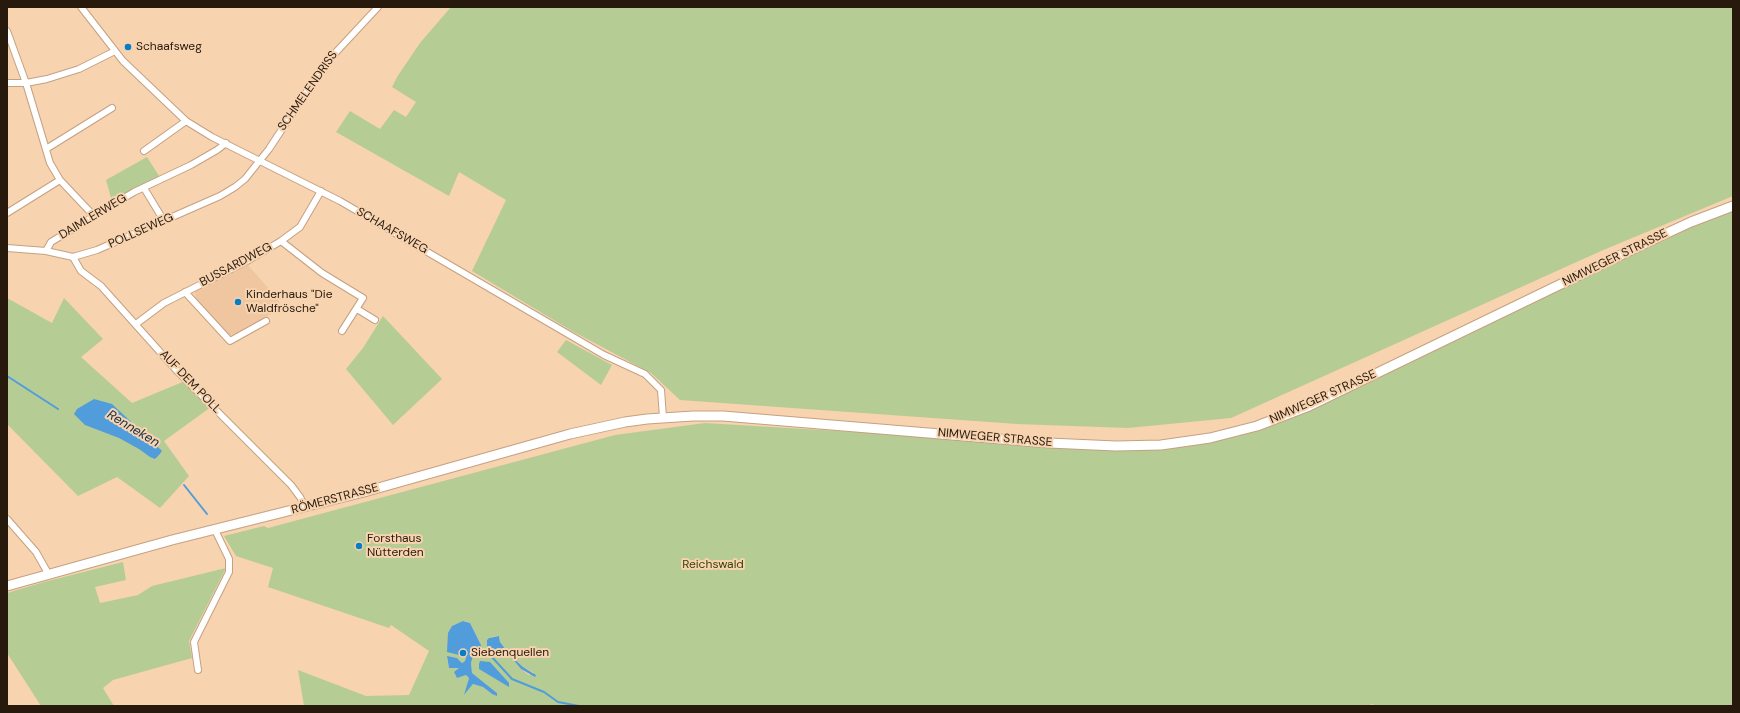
<!DOCTYPE html>
<html>
<head>
<meta charset="utf-8">
<style>
	body { margin:0 }
	#map { position:relative; width:1740px; height:713px; overflow:hidden; background:#f7d3b0; font-family:"DM Sans",sans-serif }
	canvas { display:block }
	.frame { position:absolute; inset:0; border:8px solid #271a0d; pointer-events:none }
</style>
</head>
<body>
<div id="map">
<canvas width="1740" height="713"></canvas>
<div class="frame"></div>
</div>
<script>
const c = document.querySelector('canvas').getContext('2d');
c.lineJoin = 'round';
function fill(path, color) {
  c.fillStyle = color;
  c.fill(path, 'evenodd');
}
function toPath(rows) {
  const path = new Path2D();
  for (const r of rows) {
    path.moveTo(r[0], r[1]);
    for (let i = 2; i < r.length; i += 2) path.lineTo(r[i], r[i + 1]);
  }
  return path;
}
function strokePath(path, color, width, dash) {
  c.strokeStyle = color;
  c.lineWidth = width;
  c.lineCap = dash ? 'butt' : 'round';
  c.setLineDash(dash || []);
  c.stroke(path);
}
function label(font, color, halo, rows, align = 'center') {
  c.font = font + ' "DM Sans",sans-serif';
  c.lineWidth = 4;
  c.setLineDash([]);
  c.textBaseline = 'middle';
  c.strokeStyle = halo;
  c.fillStyle = color;
  for (const [text, x, y, turn = 0] of rows) {
    c.save();
    c.translate(x, y);
    c.rotate((+turn || 0) * Math.PI / 180);
    c.textAlign = isNaN(turn) ? turn : align;
    if (halo) c.strokeText(text, 0, 0);
    c.fillText(text, 0, 0);
    c.restore();
  }
}
const built = toPath([
	[247,264,278,299,280,304,279,309,239,334,230,335,223,330,199,304,196,299,195,293,196,289]
]);
const green = toPath([
	[451,7,1733,7,1733,196,1601,251,1231,418,1128,428,1017,424,680,400,651,373,572,331,472,271,506,200,459,172,449,196,336,132,350,111,380,129,394,110,406,117,416,102,392,87,397,77,420,43],
	[147,157,161,179,113,205,106,180],
	[1733,209,1733,706,1374,706,1373,704,1366,706,304,706,298,670,366,696,409,695,429,651,391,625,389,628,268,587,273,568,236,556,224,536,264,526,268,528,615,435,705,423,1005,441,1161,445,1257,426,1611,260],
	[465,621,470,623,481,645,482,651,487,652,487,640,491,637,498,636,500,638,500,642,510,655,523,667,534,673,529,675,521,669,511,657,499,651,493,652,491,656,481,657,476,653,473,656,471,663,472,673,497,693,492,694,483,687,473,684,465,694,469,678,466,675,457,678,455,673,459,668,449,668,447,657,457,658,462,663,465,661,467,654,461,654,452,626],
	[7,298,52,323,64,298,103,339,81,357,132,403,185,381,211,407,164,441,189,476,160,508,117,477,78,496,7,424],
	[383,316,442,379,393,425,346,369,363,348],
	[566,340,612,365,601,385,557,352],
	[123,562,126,580,95,587,100,603,138,595,152,586,226,568,189,641,192,658,113,680,103,688,114,706,41,706,7,653,7,593,44,582]
]);
const water = toPath([
	[94,399,112,404,160,449,162,451,159,455,155,459,150,457,139,449,119,438,85,425,74,414,77,409],
	[463,621,470,623,481,645,482,651,487,652,487,640,489,638,499,636,500,642,510,655,523,667,536,675,535,677,521,669,511,657,503,652,496,651,493,652,491,656,485,657,481,657,476,654,473,656,471,663,472,673,497,693,497,696,492,694,483,687,473,684,464,695,469,678,466,675,457,678,454,672,459,668,449,668,447,656,457,658,462,663,465,661,467,654,463,653,459,655,447,652,448,633,452,626],
	[480,661,490,662,509,683,509,687,479,669,479,664]
]);
const stream = toPath([
	[7,376,58,409],
	[184,485,207,514],
	[491,656,512,679,544,692,558,702,579,706]
]);
const street = toPath([
	[81,7,123,61,186,121,212,137,340,201,604,355,645,374,661,390,663,417],
	[7,31,26,83,50,163,60,180,94,216],
	[7,83,26,83,47,79,79,69,115,51],
	[46,149,112,108],
	[144,151,186,121],
	[144,188,164,221],
	[7,213,60,180],
	[281,241,322,273,363,298,342,331],
	[7,248,46,251,73,257,97,250,220,196,235,187,245,179,269,149,325,64,378,7],
	[46,251,51,242,94,216,134,192,191,165,217,150,226,143],
	[73,257,81,271,101,286,178,372,291,485,300,497,305,507],
	[185,292,230,341,266,321],
	[357,309,375,320],
	[136,324,164,303,247,261,281,241,300,227,321,191],
	[7,519,36,552,49,575],
	[198,670,194,642,229,572,229,559,215,530]
]);
const secondary = toPath([
	[7,586,172,540,364,492,570,434,625,422,647,419,693,416,723,416,1049,443,1116,446,1161,445,1210,438,1257,426,1309,406,1652,240,1691,222,1733,206]
]);
const markers = [
	[128,47,4,"#047ec7"],
	[238,302,4,"#047ec7"],
	[359,546,4,"#047ec7"],
	[463,653,4,"#047ec7"]
];
const poiNames = [
	["Schaafsweg",136,47],
	["Kinderhaus \"Die",246,295],
	["Waldfrösche\"",246,309],
	["Forsthaus",367,539],
	["Nütterden",367,553],
	["Siebenquellen",471,653]
];
const streetNames = [
	["SCHMELENDRISS",308,91,-55],
	["DAIMLERWEG",93,217,-31],
	["POLLSEWEG",141,231,-24],
	["SCHAAFSWEG",392,231,30],
	["NIMWEGER STRASSE",1615,258,-26],
	["BUSSARDWEG",236,265,-28],
	["AUF DEM POLL",190,382,46],
	["NIMWEGER STRASSE",1323,397,-24],
	["NIMWEGER STRASSE",995,438,5],
	["RÖMERSTRASSE",335,499,-15]
];
const parkNames = [
	["Reichswald",713,565]
];
const waterNames = [
	["Renneken",133,429,31]
];
fill(built, '#efc69f');
fill(green, '#b6cc95');
fill(water, '#519ddb');
strokePath(stream, '#519ddb', 2);
strokePath(street, '#c4a181', 8);
strokePath(secondary, '#c4a181', 11);
strokePath(street, '#fff', 6);
strokePath(secondary, '#fff', 9);
for (const [x, y, r, color] of markers) {
  const dot = new Path2D();
  dot.arc(x, y, r, 0, 2 * Math.PI);
  c.fillStyle = color;
  c.fill(dot);
  strokePath(dot, '#f7d3b0', 1.5);
}
label('12px', '#271a0d', '#f7d3b0', poiNames, 'left');
label('12px', '#271a0d', '#f7d3b0', streetNames);
label('12px', '#334503', '#f7d3b0', parkNames);
label('italic 13px', '#0e2e47', '#f7d3b0', waterNames);
</script>
</body>
</html>
